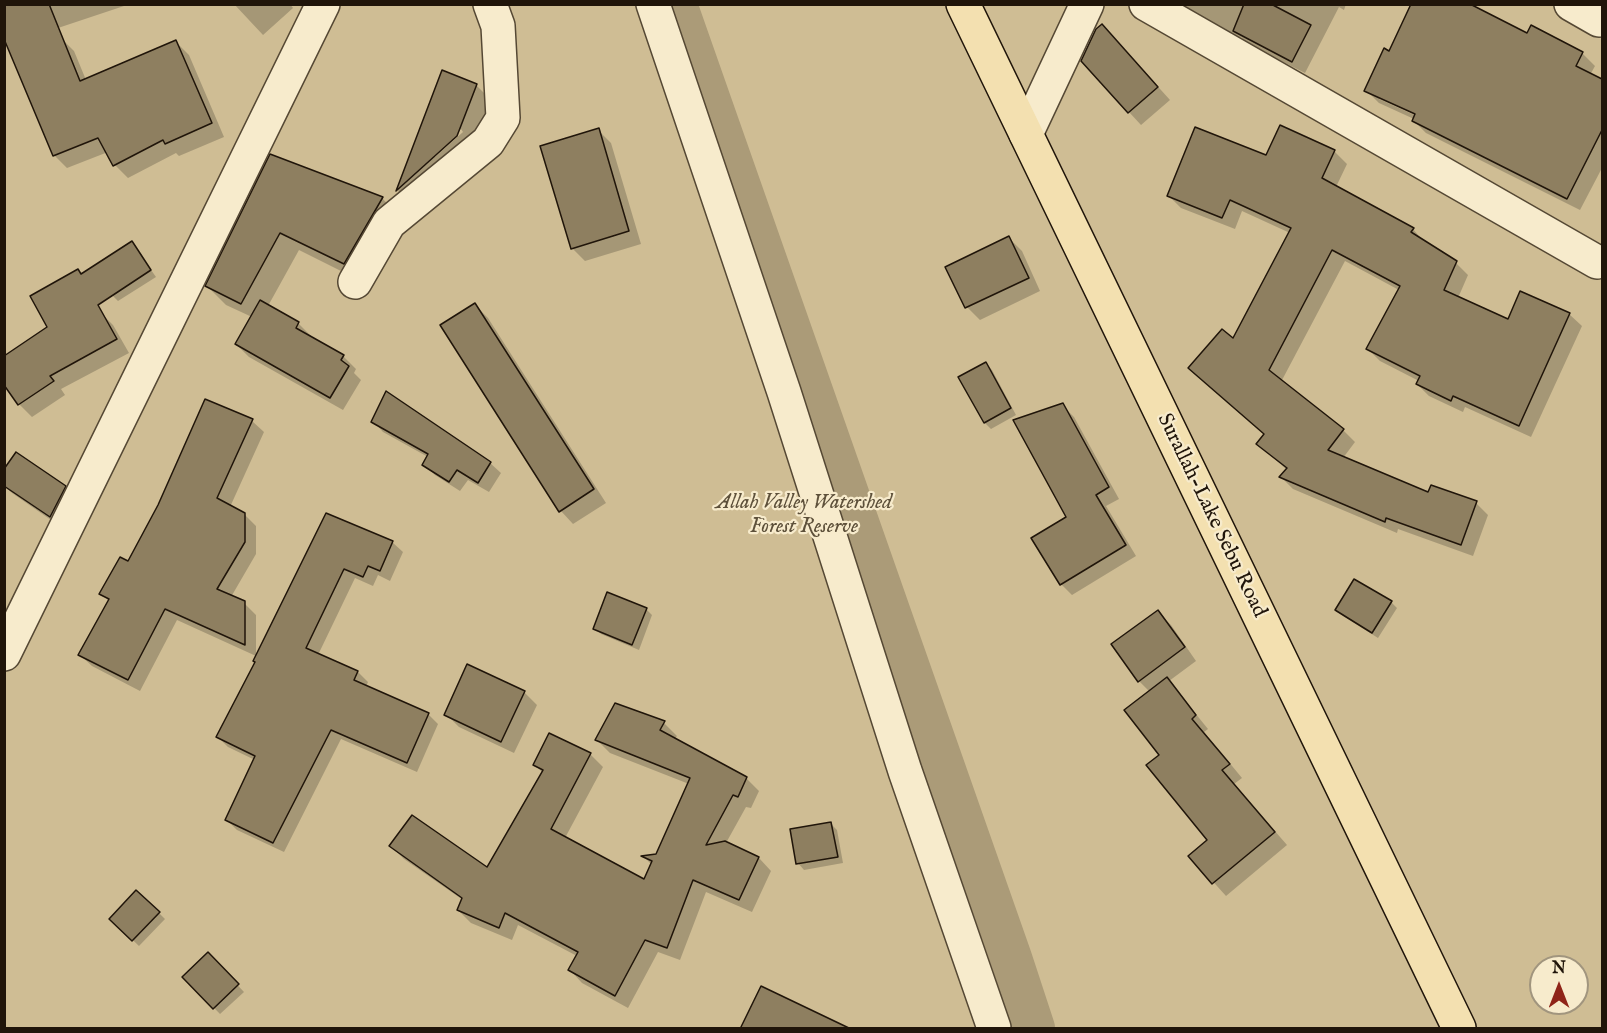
<!DOCTYPE html>
<html>
<head>
<meta charset="utf-8">
<style>
	body { margin:0 }
	#map { position:relative; width:1607px; height:1033px; overflow:hidden; background:#f3e0b0; font-family:"IM FELL English",serif }
	canvas { display:block }
	.frame { position:absolute; inset:0; border:6px solid #20150a; pointer-events:none }
	.north { position:absolute; left:1529px; top:955px; width:60px; height:60px; box-sizing:border-box; background:#f7ebcc; border:2px solid #a1957e; border-radius:50%; rotate:0deg; font-size:16px; font-weight:700; line-height:24px; text-align:center; color:#20150a }
	.north::after { content:''; display:block; margin:auto; width:21px; height:27px; background:#8f2418; clip-path:polygon(50% 0,100% 100%,50% 72%,0 100%) }
</style>
</head>
<body>
<div id="map">
<canvas width="1607" height="1033"></canvas>
<div class="frame"></div>
<div class="north">N</div>
</div>
<script>
const c = document.querySelector('canvas').getContext('2d');
c.lineJoin = 'round';
function fill(path, color) {
  c.fillStyle = color;
  c.fill(path, 'evenodd');
}
function toPath(rows) {
  const path = new Path2D();
  for (const r of rows) {
    path.moveTo(r[0], r[1]);
    for (let i = 2; i < r.length; i += 2) path.lineTo(r[i], r[i + 1]);
  }
  return path;
}
function strokePath(path, color, width, dash) {
  c.strokeStyle = color;
  c.lineWidth = width;
  c.lineCap = dash ? 'butt' : 'round';
  c.setLineDash(dash || []);
  c.stroke(path);
}
function label(font, color, halo, rows, align = 'center') {
  c.font = font + ' "IM FELL English",serif';
  c.lineWidth = 4.5;
  c.setLineDash([]);
  c.textBaseline = 'middle';
  c.strokeStyle = halo;
  c.fillStyle = color;
  for (const [text, x, y, turn = 0] of rows) {
    c.save();
    c.translate(x, y);
    c.rotate((+turn || 0) * Math.PI / 180);
    c.textAlign = isNaN(turn) ? turn : align;
    if (halo) c.strokeText(text, 0, 0);
    c.fillText(text, 0, 0);
    c.restore();
  }
}
const green = toPath([
	[5,5,1602,5,1602,1028,5,1028],
	[1541,967,1577,967,1577,1003,1541,1003]
]);
const shadow = toPath([
	[4,4,130,4,4,46],
	[234,4,290,4,293,8,263,35],
	[1177,4,1346,4,1344,10,1339,7,1305,73,1248,44,1241,37,1238,39],
	[1528,35,1582,53,1595,66,1590,75,1602,81,1602,168,1580,210,1426,133,1413,120,1414,119,1379,103,1366,90,1390,53],
	[1379,96,1422,115,1421,118,1379,99],
	[61,38,74,51,86,80,176,42,189,55,224,137,179,156,176,153,128,178,115,165,108,152,67,168,54,155],
	[1115,39,1170,100,1141,125,1129,112],
	[443,72,476,85,494,103,475,154,416,208,398,191],
	[461,129,463,132,435,157,435,153],
	[1281,127,1335,152,1347,164,1336,187,1413,229,1424,242,1456,263,1468,275,1458,298,1509,321,1521,293,1569,314,1582,326,1531,437,1465,407,1463,412,1429,396,1417,384,1419,381,1380,361,1368,349,1399,290,1345,261,1281,382,1343,430,1355,442,1343,458,1429,494,1476,503,1488,515,1473,556,1398,529,1397,533,1293,489,1281,477,1287,470,1258,444,1265,435,1234,340,1290,233,1242,211,1235,229,1181,208,1169,196,1267,157],
	[598,130,611,143,641,244,585,261,572,248],
	[271,156,382,198,400,217,363,282,299,250,268,306,298,323,311,336,310,338,343,356,356,369,354,373,361,380,343,410,249,357,236,344,252,317,226,305,207,286],
	[1009,238,1022,251,1040,291,980,320,967,307],
	[132,243,156,277,118,301,112,295],
	[475,305,488,318,606,503,573,524,561,511,443,326],
	[100,312,113,325,129,353,61,389,65,395,32,417,19,404,4,383,49,328],
	[986,363,992,370,1016,415,991,429,985,423],
	[1062,405,1074,417,1119,499,1106,506,1136,556,1072,595,1061,584,1068,517],
	[252,421,264,432,230,507,244,514,256,526,256,554,231,597,244,603,256,615,256,656,177,620,140,691,92,666,80,655,109,601,101,593],
	[373,421,490,463,501,473,489,492,468,480,460,491,435,475,424,464,428,457,383,432],
	[4,486,65,487,78,500,64,529,12,493],
	[327,515,392,542,403,552,390,581,378,575,373,586,355,578,318,655,358,672,368,682,366,687,428,714,438,724,417,772,341,739,284,852,237,830,227,820,255,760,228,747,218,737,256,662],
	[1391,602,1397,608,1378,638,1343,616,1337,610],
	[646,609,652,615,639,650,601,634,594,628],
	[1158,612,1171,625,1196,661,1169,681,1208,729,1204,732,1242,778,1234,784,1287,845,1226,896,1190,856,1209,840,1161,755,1150,692,1139,681],
	[524,692,537,705,514,753,459,727,446,714],
	[664,723,677,736,674,740,746,778,759,791,751,808,746,807,726,843,759,858,771,871,752,912,706,892,680,960,658,952,628,1008,582,983,570,970,577,956,518,925,512,940,471,923,458,910,463,900,404,859,391,846,488,870,543,773,535,765,590,754,603,767,565,838,645,881,652,865,644,857,657,855,689,784,610,753,597,740],
	[830,823,837,830,843,863,804,870,798,863],
	[159,913,165,919,139,946,111,919],
	[208,954,244,992,220,1014,184,977]
]);
const canal = toPath([
	[676,4,1011,958,1034,1028]
]);
const building = toPath([
	[4,4,49,4,80,81,176,40,212,123,165,144,163,140,113,166,98,138,53,156,4,39,4,4],
	[1244,4,1271,4,1311,25,1292,62,1233,31,1244,4],
	[1411,4,1470,4,1527,33,1531,25,1583,52,1576,66,1602,79,1602,130,1567,199,1412,121,1415,114,1364,91,1384,48,1389,51,1411,4],
	[1102,24,1158,87,1128,113,1081,61,1096,29,1102,24],
	[442,70,477,84,457,136,396,191,442,70],
	[1280,125,1335,150,1322,178,1414,228,1411,232,1457,261,1444,290,1508,319,1520,291,1570,313,1519,426,1453,396,1451,401,1416,384,1420,376,1366,349,1400,286,1332,250,1269,370,1344,429,1328,450,1428,492,1431,485,1477,501,1461,545,1386,518,1385,522,1279,477,1287,468,1256,444,1264,434,1188,368,1222,329,1233,338,1291,228,1230,200,1222,218,1167,196,1195,127,1266,155,1280,125],
	[599,128,629,231,571,249,540,146,599,128],
	[270,154,383,197,344,264,280,233,241,304,205,286,270,154],
	[1009,236,1029,278,965,308,945,267,1009,236],
	[132,241,151,270,98,305,117,339,50,376,54,381,18,405,4,385,4,356,47,327,30,296,78,269,81,274,132,241],
	[260,300,299,322,296,328,344,355,341,360,349,366,330,398,235,344,260,300],
	[475,303,594,489,559,512,440,325,475,303],
	[986,362,1011,408,984,423,958,377,986,362],
	[386,391,491,462,478,483,457,470,449,482,422,465,428,454,371,422,386,391],
	[205,399,253,419,217,498,245,513,245,542,217,589,245,601,245,645,165,609,128,680,78,655,109,599,99,594,120,557,128,561,158,505,205,399],
	[1063,403,1109,487,1096,495,1126,545,1060,585,1031,538,1066,517,1013,420,1063,403],
	[16,452,66,486,50,517,4,486,4,469,16,452],
	[326,513,393,541,380,571,368,566,363,577,344,569,306,648,358,671,354,680,429,713,407,763,331,730,273,843,225,820,255,756,216,737,255,662,253,661,326,513],
	[1354,579,1392,601,1372,633,1335,610,1354,579],
	[607,592,647,608,632,645,593,629,607,592],
	[1158,610,1185,647,1138,682,1111,644,1158,610],
	[467,664,525,691,501,742,444,715,467,664],
	[1167,677,1196,715,1192,719,1230,764,1222,770,1275,832,1212,884,1188,856,1207,840,1146,765,1159,755,1124,710,1167,677],
	[615,703,665,721,660,730,747,777,738,797,733,795,706,845,725,841,759,857,739,900,693,880,667,948,645,940,615,996,568,970,578,952,505,913,499,928,457,910,462,898,389,846,412,815,487,867,543,770,533,765,549,733,591,753,551,829,644,879,652,861,641,856,656,854,690,778,595,740,615,703],
	[831,822,838,857,796,864,790,829,831,822],
	[136,890,160,912,132,941,109,919,136,890],
	[208,952,239,984,213,1009,182,977,208,952],
	[761,986,851,1029,740,1029,761,986]
]);
const minor = toPath([
	[653,4,784,392,905,771,994,1028],
	[1146,4,1597,262],
	[1571,4,1599,20],
	[1026,134,1087,4],
	[355,282,389,223,488,142,503,118,498,26,490,4],
	[4,654,323,4]
]);
const major = toPath([
	[963,4,1459,1028]
]);
const parkNames = [
	["Allah Valley Watershed",804,504],
	["Forest Reserve",804,528]
];
const streetNames = [
	["Surallah-Lake Sebu Road",1211,516,64]
];
fill(green, '#cfbd94');
fill(shadow, '#0003');
strokePath(canal, '#ab9b78', 42);
fill(building, '#8e7f60');
strokePath(building, '#20150a', 1.5);
strokePath(minor, '#554834', 36);
strokePath(major, '#20150a', 36);
strokePath(minor, '#f7ebcc', 33);
strokePath(major, '#f3e0b0', 33);
label('italic 21px', '#5d503a', '#f7ebcc', parkNames);
label('21px', '#20150a', '#f7ebcc', streetNames);
</script>
</body>
</html>
